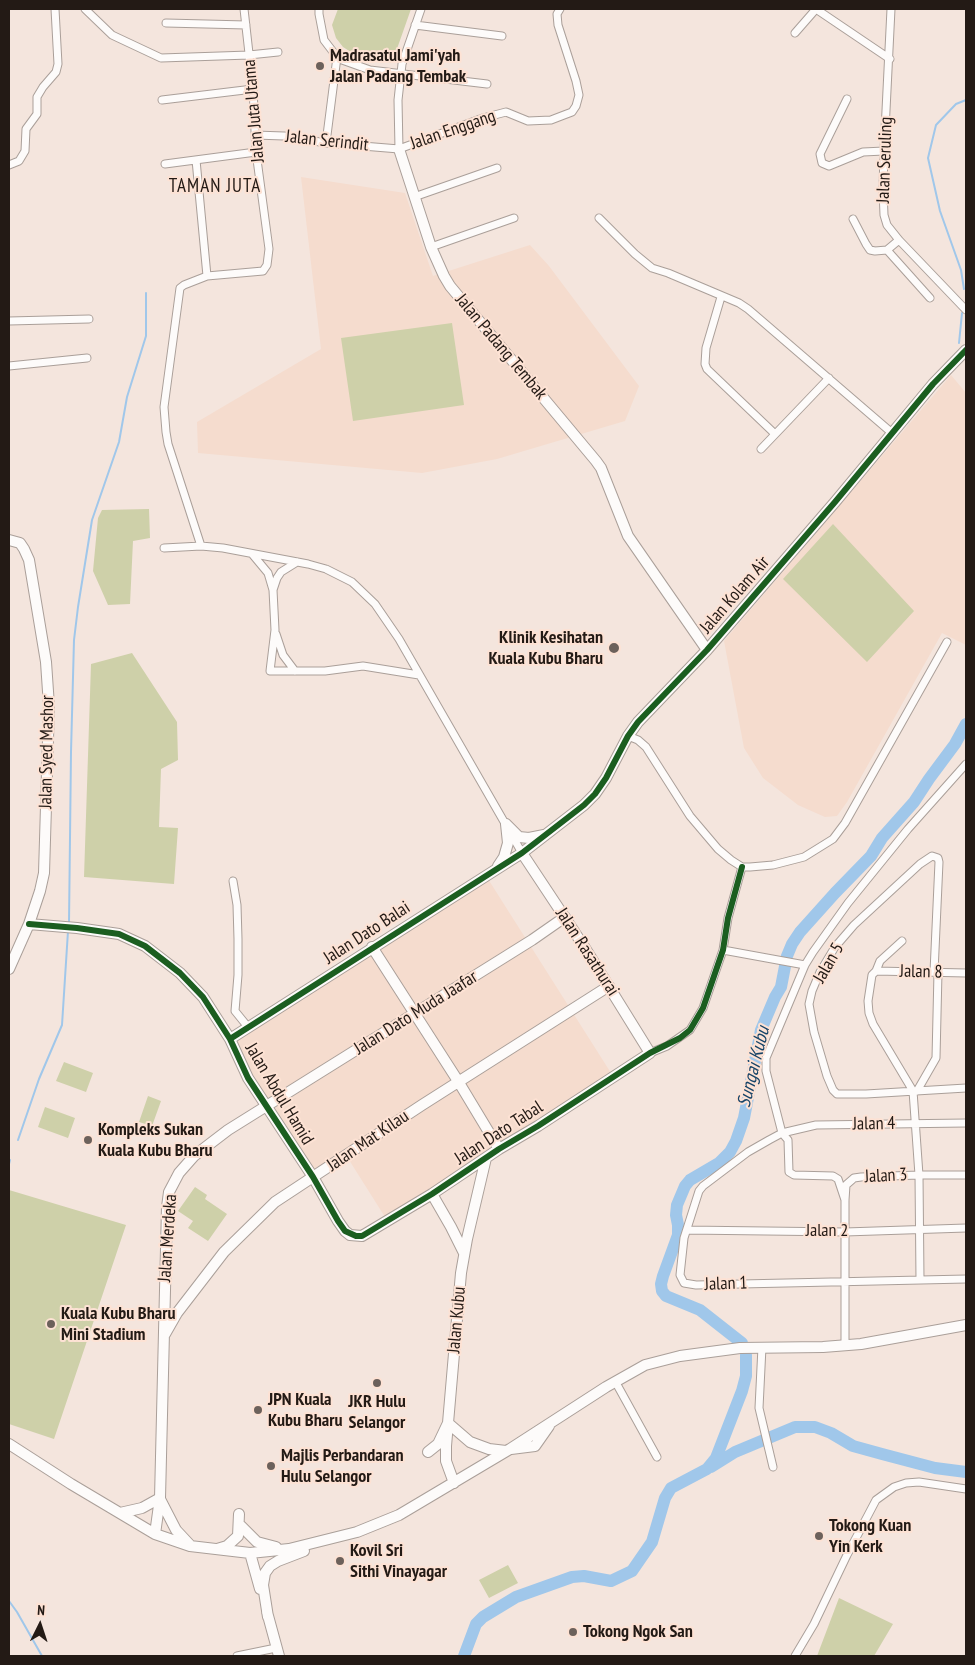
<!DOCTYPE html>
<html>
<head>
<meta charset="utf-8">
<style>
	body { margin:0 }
	#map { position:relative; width:975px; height:1665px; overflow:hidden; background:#f4e5dd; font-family:"PT Sans Narrow",sans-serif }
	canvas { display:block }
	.frame { position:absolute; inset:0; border:10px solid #231a15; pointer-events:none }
	.north { position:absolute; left:15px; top:1600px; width:50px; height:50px; -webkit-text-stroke:4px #fde2d4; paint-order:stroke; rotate:4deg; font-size:14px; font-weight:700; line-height:20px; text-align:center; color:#231a15 }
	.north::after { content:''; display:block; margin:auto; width:18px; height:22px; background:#231a15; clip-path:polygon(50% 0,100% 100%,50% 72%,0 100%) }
</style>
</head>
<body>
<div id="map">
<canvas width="975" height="1665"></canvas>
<div class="frame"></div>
<div class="north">N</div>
</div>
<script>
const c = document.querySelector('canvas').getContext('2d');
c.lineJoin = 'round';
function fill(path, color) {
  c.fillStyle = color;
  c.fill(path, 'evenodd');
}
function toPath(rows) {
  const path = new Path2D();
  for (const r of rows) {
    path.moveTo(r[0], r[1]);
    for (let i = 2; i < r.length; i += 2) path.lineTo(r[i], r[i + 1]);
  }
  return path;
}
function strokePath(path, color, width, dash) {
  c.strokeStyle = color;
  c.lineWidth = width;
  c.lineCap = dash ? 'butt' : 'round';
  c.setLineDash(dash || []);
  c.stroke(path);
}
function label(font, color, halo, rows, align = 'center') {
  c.font = font + ' "PT Sans Narrow",sans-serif';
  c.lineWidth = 4;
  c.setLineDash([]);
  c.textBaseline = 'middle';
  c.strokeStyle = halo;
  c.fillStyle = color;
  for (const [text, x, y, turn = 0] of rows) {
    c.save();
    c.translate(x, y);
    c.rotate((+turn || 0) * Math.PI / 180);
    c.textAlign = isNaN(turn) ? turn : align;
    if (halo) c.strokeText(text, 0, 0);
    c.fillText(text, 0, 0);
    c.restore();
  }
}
const built = toPath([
	[301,177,405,193,433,276,530,245,549,266,639,386,625,421,497,459,422,473,198,453,197,422,321,349],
	[951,375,966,393,966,645,942,633,847,802,837,816,825,817,798,805,763,778,744,748,724,641],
	[488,879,611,1073,430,1191,385,1217,344,1152,314,1171,267,1100,242,1060,234,1041]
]);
const green = toPath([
	[338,9,411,9,392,63,354,54,343,47,336,38,332,25],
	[452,323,464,405,353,421,341,338],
	[149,509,150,538,133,541,130,604,108,605,93,571,98,518,102,510],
	[833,524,914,611,867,662,783,579],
	[132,653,177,722,178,760,161,769,159,827,178,828,174,884,84,877,91,664],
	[64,1062,93,1073,86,1092,56,1081],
	[148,1096,161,1101,152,1126,139,1122],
	[45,1107,75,1118,68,1138,38,1127],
	[195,1187,207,1195,205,1199,227,1214,208,1241,188,1228,193,1221,178,1211],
	[9,1190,126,1225,54,1439,9,1424],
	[508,1565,518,1583,489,1598,479,1580],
	[839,1598,893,1624,874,1656,817,1656]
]);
const stream = toPath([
	[964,289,961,270,940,211,928,158,936,125,956,104,966,100],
	[959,343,962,313],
	[966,359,966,360],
	[69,923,71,752,74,640,78,607,92,520,119,442,127,397,146,336,146,293],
	[18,1140,39,1079,62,1025,68,931],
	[9,1164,10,1160],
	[9,1601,17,1612,42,1656]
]);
const river = toPath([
	[742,1343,700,1310,666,1296,662,1291,661,1284,663,1276,678,1235,678,1225,676,1215,677,1205,685,1186,690,1180,719,1163,730,1152,736,1141,744,1118,761,1030,775,997,781,987,787,956,792,944,800,932,835,893,871,856,882,838,914,802,929,779,955,744,966,724],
	[711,1467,735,1452,795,1427,815,1427,831,1433,853,1446,882,1454,935,1468,966,1472],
	[464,1656,476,1624,483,1617,516,1597,572,1577,584,1576,611,1581,632,1571,652,1542,665,1498,671,1488,707,1469,716,1458,742,1391,746,1376,746,1355]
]);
const street = toPath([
	[85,9,112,35,161,58,249,55,278,52],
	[319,9,319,14,324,40,337,57,342,60,370,70,487,84],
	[816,9,890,59],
	[891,9,884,151,883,190,884,215,887,225,899,240,966,310],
	[166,23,246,25],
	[415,25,502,36],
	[795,33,816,9],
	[847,99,820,154,822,163,829,166,863,152,884,151],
	[162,100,253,89],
	[255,135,284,136,326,143,399,149,483,118,506,112,528,121,551,120,564,115,572,112,576,106,579,95,576,81,558,25,557,14,560,9],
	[326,143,337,57],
	[399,149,398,100,402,64,421,9],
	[196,160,207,276],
	[165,164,256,152],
	[9,165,19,161,25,151,26,129,37,114,37,97,43,87,56,72,58,64,55,9],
	[414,197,497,168],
	[599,218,635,254,652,268,668,273,739,303,748,309,892,433],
	[853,219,866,244,870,250,875,251,887,250,899,240],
	[431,247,514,218],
	[887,250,930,298],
	[721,297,706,348,705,364,707,369,775,434],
	[9,321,89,319],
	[9,366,87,358],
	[761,449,829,378],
	[201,546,168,444,166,432,164,407,180,288,184,285,207,276,263,271,267,265,269,249,256,152,253,89,244,9],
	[164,548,201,546,223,548,308,564,326,569,352,582,375,604,399,639,522,853],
	[253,555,268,573,273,590,275,630,270,671,325,671,363,666,419,675],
	[273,590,277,578,281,572,297,562],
	[276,634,283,655,295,671],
	[628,736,638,740,646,747,690,816,718,849,731,860,742,867,750,867,773,865,804,857,833,839,845,823,947,642],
	[233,881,237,905,238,939,238,975,235,1011,248,1027],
	[902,941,880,961,876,971,872,975,868,1001,869,1013,873,1024,913,1091,919,1175,920,1280],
	[723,950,805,965],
	[876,971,966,973],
	[934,972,939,862,938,858,932,856,920,864,854,925,835,947,820,972,812,991,809,1004,814,1032,827,1076,833,1090,837,1094,866,1094,966,1088],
	[650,1053,667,1046,690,1030,703,1008,723,950,728,918,742,867],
	[917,1091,936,1058,938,972],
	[966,1123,816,1125,782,1133,769,1140,748,1152,703,1186,699,1191,684,1238,680,1275,684,1283,696,1285,966,1279],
	[845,1200,838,1179,833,1176,794,1175,789,1172,788,1140,782,1133,766,1071,766,1058,805,965,813,952,848,903,908,829,966,764],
	[687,1230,845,1232,966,1228],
	[845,1345,845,1200,846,1185,854,1178,861,1177,919,1175,966,1175],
	[762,1347,759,1408,773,1467],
	[615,1381,657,1457],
	[237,1656,276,1648],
	[795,1656,814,1624,847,1555,876,1500,894,1487,906,1483,919,1482,966,1489]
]);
const secondary = toPath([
	[399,149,431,247,444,276,450,286,596,461,601,468,628,536,707,650],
	[9,540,20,543,24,549,29,560,46,662,49,706,44,873,40,891,29,924,9,969],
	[506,824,519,837,529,838,544,835],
	[498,866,504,857,508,843,506,824],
	[29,924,77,928,119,934,145,946,180,973,203,997,230,1039,248,1078,313,1177,338,1221,345,1231,350,1235,362,1236,432,1194,499,1149,538,1126,650,1053,583,945,522,853],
	[372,947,458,1081,499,1149],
	[230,1039,522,853,584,805,595,794,606,778,628,736,638,722,707,650,835,502,933,384,966,350],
	[432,1194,451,1227,464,1253],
	[165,1334,177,1313,224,1252,275,1202,422,1105,609,986],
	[9,1444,71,1484,155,1534,190,1546,250,1553,289,1549,357,1532,399,1515,510,1449,606,1387,645,1365,680,1356,740,1348,823,1347,861,1344,966,1325],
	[511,1449,535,1446,549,1426],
	[428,1452,438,1444,448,1423,470,1442,489,1449,506,1451],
	[454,1483,446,1461,446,1446,461,1273,467,1239,486,1158],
	[160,1499,176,1530,190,1545],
	[120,1513,142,1508,160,1498],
	[241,1526,257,1542,276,1547],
	[155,1534,160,1498,167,1207,169,1192,179,1173,194,1156,228,1130,532,940,565,917],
	[217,1549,227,1546,238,1536,239,1514],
	[250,1553,260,1589],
	[267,1612,279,1656],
	[268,1617,263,1585,265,1573,270,1566,278,1561,304,1551]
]);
const cycleway = toPath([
	[29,924,77,928,119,934,145,946,180,973,203,997,230,1039,248,1078,313,1177,338,1221,345,1231,356,1236,362,1236,432,1194,499,1149,538,1126,650,1053,680,1038,690,1030,703,1008,723,950,728,918,742,867],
	[230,1039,522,853,584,805,595,794,606,778,628,736,638,722,707,650,835,502,933,384,966,350]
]);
const markers = [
	[320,66,5,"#6c615b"],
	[614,648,6,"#6c615b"],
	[88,1140,5,"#6c615b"],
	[51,1324,5,"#6c615b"],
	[377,1383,5,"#6c615b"],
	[258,1410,5,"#6c615b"],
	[271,1466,5,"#6c615b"],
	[819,1536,5,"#6c615b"],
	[340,1561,5,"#6c615b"],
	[573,1632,5,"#6c615b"]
];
const poiNames = [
	["Madrasatul Jami'yah",330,56],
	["Jalan Padang Tembak",330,77],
	["Klinik Kesihatan",603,638,"right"],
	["Kuala Kubu Bharu",603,659,"right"],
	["Kompleks Sukan",98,1130],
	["Kuala Kubu Bharu",98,1151],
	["Kuala Kubu Bharu",61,1314],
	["Mini Stadium",61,1335],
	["JPN Kuala",268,1400],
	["Kubu Bharu",268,1421],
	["JKR Hulu",377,1402,"center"],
	["Selangor",377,1423,"center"],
	["Majlis Perbandaran",281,1456],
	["Hulu Selangor",281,1477],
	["Tokong Kuan",829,1526],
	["Yin Kerk",829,1547],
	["Kovil Sri",350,1551],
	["Sithi Vinayagar",350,1572],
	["Tokong Ngok San",583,1632]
];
const streetNames = [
	["Jalan Juta Utama",254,111,-95],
	["Jalan Enggang",453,130,-19],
	["Jalan Serindit",327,141,6],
	["Jalan Seruling",885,160,-88],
	["Jalan Padang Tembak",501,347,50],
	["Jalan Kolam Air",735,595,-49],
	["Jalan Syed Mashor",47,752,-89],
	["Jalan Dato Balai",367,933,-33],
	["Jalan Rasathurai",587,952,57],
	["Jalan 5",829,963,-60],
	["Jalan 8",921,972,1],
	["Jalan Dato Muda Jaafar",416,1013,-32],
	["Jalan Abdul Hamid",279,1094,59],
	["Jalan 4",874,1124,-1],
	["Jalan Dato Tabal",499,1133,-33],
	["Jalan Mat Kilau",368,1141,-34],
	["Jalan 3",886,1176,-3],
	["Jalan 2",827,1231],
	["Jalan Merdeka",168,1238,-86],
	["Jalan 1",726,1284,-2],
	["Jalan Kubu",457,1320,-85]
];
const neighbourhoodNames = [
	["TAMAN JUTA",215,187]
];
const waterNames = [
	["Sungai Kubu",754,1067,-76]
];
fill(built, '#f5dcce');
fill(green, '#ced0a9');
strokePath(stream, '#a0c7ea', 2);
strokePath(river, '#a0c7ea', 12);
strokePath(street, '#aa9f99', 9);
strokePath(secondary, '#aa9f99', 12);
strokePath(street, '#fdfbfa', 7);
strokePath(secondary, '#fdfbfa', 10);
strokePath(cycleway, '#1b5e20', 6);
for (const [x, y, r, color] of markers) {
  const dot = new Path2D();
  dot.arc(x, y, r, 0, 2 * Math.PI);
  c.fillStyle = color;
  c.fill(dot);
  strokePath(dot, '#fde2d4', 2);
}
label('bold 18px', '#231a15', '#fde2d4', poiNames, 'left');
label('18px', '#231a15', '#fde2d4', streetNames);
c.letterSpacing = '1px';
label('19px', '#231a15', '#fde2d4', neighbourhoodNames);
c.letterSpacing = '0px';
label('italic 19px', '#174468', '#fde2d4', waterNames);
</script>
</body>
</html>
